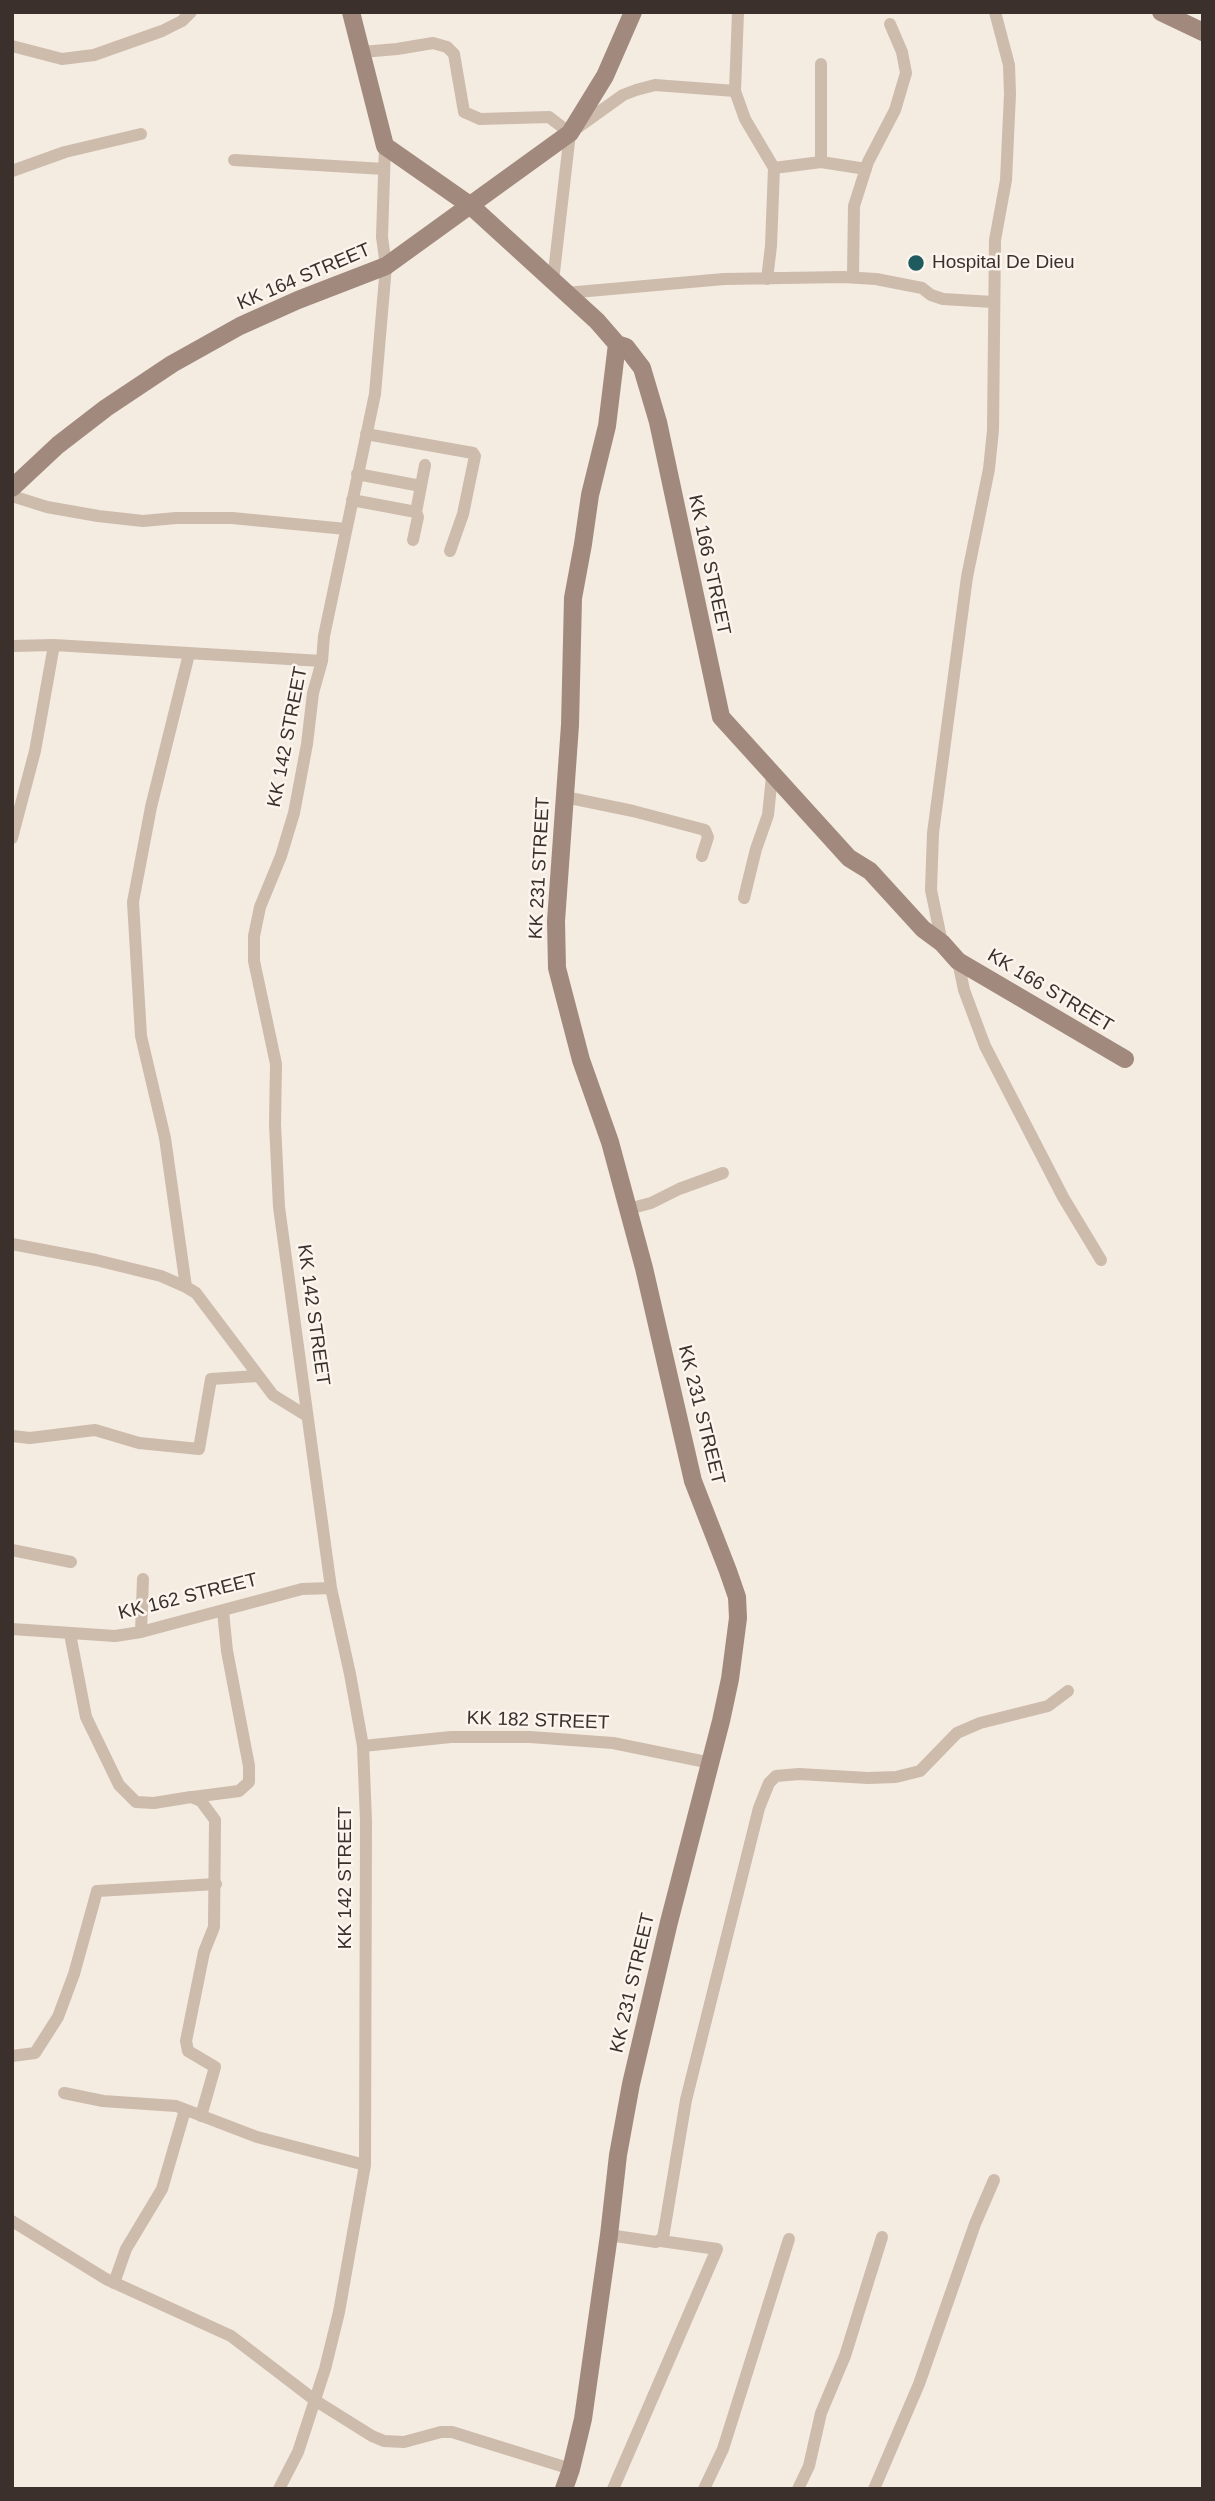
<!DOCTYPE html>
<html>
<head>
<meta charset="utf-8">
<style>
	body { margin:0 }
	#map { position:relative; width:1215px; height:2501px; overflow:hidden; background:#f4ebe1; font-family:Helvetica,sans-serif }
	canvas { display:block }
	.frame { position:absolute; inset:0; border:14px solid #3b302b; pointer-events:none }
</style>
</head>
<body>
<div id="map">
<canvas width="1215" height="2501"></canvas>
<div class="frame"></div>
</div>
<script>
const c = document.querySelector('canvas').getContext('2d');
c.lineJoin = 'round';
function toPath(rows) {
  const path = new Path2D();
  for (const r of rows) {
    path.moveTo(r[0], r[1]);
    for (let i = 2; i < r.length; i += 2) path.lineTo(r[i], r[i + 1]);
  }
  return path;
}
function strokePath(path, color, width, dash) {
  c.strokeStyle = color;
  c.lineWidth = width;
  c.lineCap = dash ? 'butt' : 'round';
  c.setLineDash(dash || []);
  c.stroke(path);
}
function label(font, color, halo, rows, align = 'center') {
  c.font = font + ' Helvetica,sans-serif';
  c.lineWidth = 5;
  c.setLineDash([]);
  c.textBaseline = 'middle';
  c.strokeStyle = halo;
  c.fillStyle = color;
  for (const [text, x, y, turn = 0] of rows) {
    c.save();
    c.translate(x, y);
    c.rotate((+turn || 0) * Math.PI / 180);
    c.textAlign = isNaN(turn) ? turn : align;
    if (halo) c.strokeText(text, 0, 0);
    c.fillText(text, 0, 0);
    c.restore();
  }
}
const street = toPath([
	[738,12,735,91,745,119,774,168,771,246,767,279],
	[12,46,62,59,94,55,162,31,182,21,191,12],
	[362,52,397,49,433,43,447,47,454,54,464,112,480,119,549,117,570,133],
	[234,160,384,169],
	[821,162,866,169],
	[774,168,821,162,821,64],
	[12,171,65,152,141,134],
	[853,277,854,206,868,162,895,110,906,73,902,52,890,24],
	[553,281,570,133,623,95,636,90,655,85,735,91],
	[566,293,724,279,843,277,876,279,922,288,931,295,943,299,993,302],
	[366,434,473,453,475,456,463,514,450,551],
	[357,474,421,486],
	[12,496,47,507,98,516,143,521,176,518,232,518,346,529],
	[352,500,416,512,418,517,413,540],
	[416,512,425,465],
	[12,646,54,645,322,661],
	[565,797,633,811,705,830,708,837,702,856],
	[12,838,35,751,54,645],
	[744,898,756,849,768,815,772,776],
	[942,943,931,890,933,833,967,577,989,469,993,430,995,240,1006,180,1010,94,1009,65,995,12],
	[958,961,964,990,985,1046,1063,1197,1101,1260],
	[628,1209,651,1203,679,1189,723,1173],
	[12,1244,96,1260,161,1276,186,1287,196,1293,273,1395,307,1416],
	[186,1287,165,1138,141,1036,133,902,151,807,189,654],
	[12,1436,30,1438,95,1430,139,1443,199,1449,211,1379,257,1376],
	[12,1550,71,1562],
	[12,1629,115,1636,141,1632,302,1589,331,1588],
	[141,1632,143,1579],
	[70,1634,86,1717,119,1785,136,1802,154,1803,191,1797,201,1801,215,1820,214,1927,204,1952,186,2041,188,2051,215,2067,201,2116],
	[363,1746,451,1737,530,1737,613,1743,711,1763],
	[193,1797,239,1791,249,1782,249,1766,227,1651,223,1611],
	[12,2056,35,2053,58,2017,74,1974,97,1891,216,1884],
	[64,2093,103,2101,176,2106,257,2137,365,2165],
	[12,2221,106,2279,231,2336,316,2401,372,2436,384,2441,404,2442,441,2432,452,2432,571,2469],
	[609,2235,656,2242,663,2238,686,2100,759,1808,769,1783,776,1776,799,1774,868,1778,896,1777,920,1771,957,1733,980,1723,1048,1706,1068,1691],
	[114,2283,126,2249,162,2189,185,2110],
	[279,2489,298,2452,325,2369,339,2312,365,2165,366,1821,363,1746,350,1674,331,1588,279,1207,275,1124,276,1064,254,961,254,936,260,907,281,856,294,813,307,744,313,693,322,661,324,636,375,394,386,266,382,237,385,146],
	[613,2489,717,2249,661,2241],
	[704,2489,723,2449,789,2239],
	[798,2489,809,2466,821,2413,845,2356,882,2237],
	[874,2489,919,2384,975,2224,994,2180]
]);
const secondary = toPath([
	[351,12,385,146,471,206,597,321,617,344,626,347,642,368,658,422,721,717,849,858,870,871,923,929,942,943,958,961,1125,1059],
	[1161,12,1203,32],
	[12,488,58,445,106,408,172,364,240,326,298,300,386,266,570,133,605,76,633,12],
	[564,2489,571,2469,583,2419,609,2235,618,2155,631,2084,669,1922,721,1721,730,1679,738,1618,737,1597,728,1571,693,1481,644,1268,610,1142,581,1060,557,968,556,921,570,725,573,598,583,544,590,495,607,426,617,344]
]);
const markers = [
	[916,263,9,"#1f5a5e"]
];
const poiNames = [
	["Hospital De Dieu",932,263]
];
const streetNames = [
	["KK 164 STREET",304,277,-23],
	["KK 166 STREET",709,565,78],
	["KK 142 STREET",288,737,-79],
	["KK 231 STREET",540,868,-87],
	["KK 166 STREET",1050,991,31],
	["KK 142 STREET",313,1315,82],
	["KK 231 STREET",701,1415,76],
	["KK 162 STREET",188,1597,-14],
	["KK 182 STREET",538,1721,2],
	["KK 142 STREET",346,1878,-90],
	["KK 231 STREET",633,1983,-77]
];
strokePath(street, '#cdbbac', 12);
strokePath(secondary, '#a18a7d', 18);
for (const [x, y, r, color] of markers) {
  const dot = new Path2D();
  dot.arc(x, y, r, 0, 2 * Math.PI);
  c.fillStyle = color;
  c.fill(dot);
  strokePath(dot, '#fbf5ee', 2.5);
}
label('19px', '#3b302b', '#fbf5ee', poiNames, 'left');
label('19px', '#3b302b', '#fbf5ee', streetNames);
</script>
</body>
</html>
